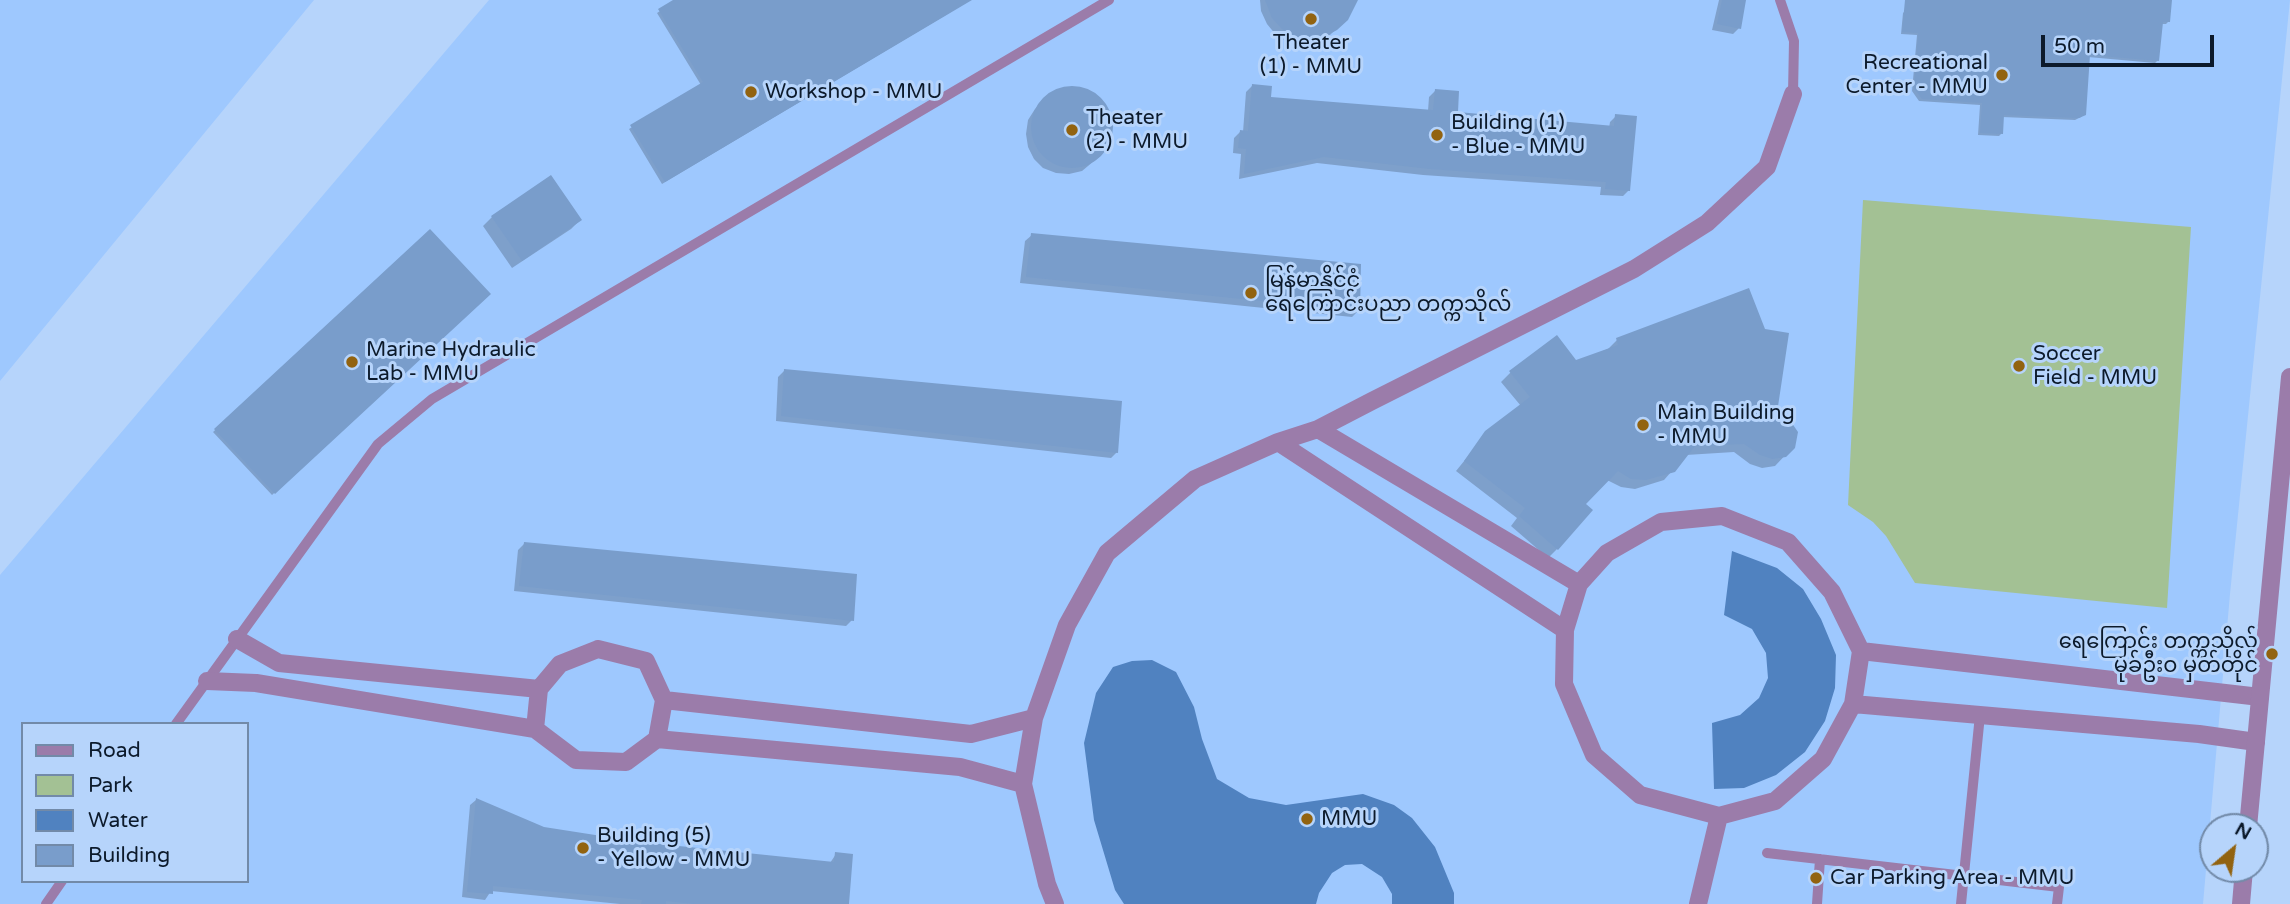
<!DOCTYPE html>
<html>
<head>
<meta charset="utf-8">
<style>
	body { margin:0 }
	#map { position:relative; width:2290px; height:904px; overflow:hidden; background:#b6d4fb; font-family:"Varela Round",sans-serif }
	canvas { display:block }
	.legend { position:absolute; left:21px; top:722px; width:228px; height:161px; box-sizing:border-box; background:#b6d4fb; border:2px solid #728aa8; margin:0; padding:9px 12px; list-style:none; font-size:21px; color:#0c1a2b }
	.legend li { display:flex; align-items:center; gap:14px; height:35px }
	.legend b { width:35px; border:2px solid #728aa8 }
	.north { position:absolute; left:2199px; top:813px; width:70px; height:70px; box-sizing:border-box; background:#b6d4fb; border:2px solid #728aa8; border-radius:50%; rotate:29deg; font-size:19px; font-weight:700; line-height:28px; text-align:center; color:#0c1a2b }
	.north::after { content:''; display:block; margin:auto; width:24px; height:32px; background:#926310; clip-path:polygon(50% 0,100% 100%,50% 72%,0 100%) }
	.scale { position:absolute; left:2041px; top:35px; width:173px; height:32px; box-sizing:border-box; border:4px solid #0c1a2b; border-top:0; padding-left:9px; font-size:21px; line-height:24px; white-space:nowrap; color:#0c1a2b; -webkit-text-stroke:5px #b6d4fb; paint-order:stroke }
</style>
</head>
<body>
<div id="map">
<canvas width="2290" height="904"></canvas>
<ul class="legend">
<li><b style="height:9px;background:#9b7caa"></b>Road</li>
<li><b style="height:19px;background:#a3c194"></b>Park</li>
<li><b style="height:19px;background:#5082c0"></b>Water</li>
<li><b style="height:19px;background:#799dcb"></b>Building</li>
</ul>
<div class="north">N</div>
<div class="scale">50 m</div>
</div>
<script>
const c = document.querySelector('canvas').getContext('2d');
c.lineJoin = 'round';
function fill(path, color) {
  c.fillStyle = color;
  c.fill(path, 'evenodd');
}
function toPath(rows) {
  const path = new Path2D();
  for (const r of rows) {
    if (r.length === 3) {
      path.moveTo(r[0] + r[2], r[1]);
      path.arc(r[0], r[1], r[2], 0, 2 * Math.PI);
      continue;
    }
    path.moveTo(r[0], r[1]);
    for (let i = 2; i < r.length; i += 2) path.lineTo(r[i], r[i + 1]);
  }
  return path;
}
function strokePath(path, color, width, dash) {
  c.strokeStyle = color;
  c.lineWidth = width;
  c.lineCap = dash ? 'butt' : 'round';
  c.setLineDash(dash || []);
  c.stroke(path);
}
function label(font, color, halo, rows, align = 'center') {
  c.font = font + ' "Varela Round","Noto Sans Myanmar",sans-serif';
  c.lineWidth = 6;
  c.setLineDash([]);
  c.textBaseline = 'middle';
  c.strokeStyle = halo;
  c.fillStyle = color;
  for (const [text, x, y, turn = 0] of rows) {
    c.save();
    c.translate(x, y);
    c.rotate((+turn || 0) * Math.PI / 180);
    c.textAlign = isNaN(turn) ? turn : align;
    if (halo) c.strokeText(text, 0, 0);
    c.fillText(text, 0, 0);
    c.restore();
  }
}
const built = toPath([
	[0,0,314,0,0,381],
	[489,0,2290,0,2230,594,2203,904,0,904,0,575],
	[23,724,247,724,247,881,23,881]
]);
const green = toPath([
	[1863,200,2191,227,2167,608,1915,583,1886,536,1873,522,1848,505]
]);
const water = toPath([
	[1732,551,1777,568,1803,589,1821,619,1836,655,1835,688,1825,721,1805,752,1776,775,1744,788,1714,789,1712,723,1740,715,1759,698,1768,678,1766,653,1752,629,1724,615],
	[1152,660,1176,672,1194,707,1202,739,1217,779,1249,798,1286,805,1363,794,1394,805,1412,818,1435,847,1454,893,1454,904,1392,904,1392,894,1382,877,1362,864,1345,865,1332,873,1319,893,1316,904,1124,904,1115,890,1094,820,1084,743,1096,693,1113,667,1132,661]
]);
const shadow = toPath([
	[677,0,946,0,949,13,662,184,629,129,701,85,657,13],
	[1260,0,1353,0,1346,19,1329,36,1316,42,1302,44,1288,42,1276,35,1267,24,1261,11],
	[1719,0,1744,0,1739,28,1733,34,1712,30],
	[1956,0,2170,0,2168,22,2166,24,2161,24,2158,60,2155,63,2088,57,2084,114,2081,117,2075,120,2002,117,2001,134,1999,136,1978,135,1980,105,1919,101,1912,91,1917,35,1901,34,1903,13,1905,11],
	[1252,86,1270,98,1428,111,1429,97,1435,91,1456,113,1609,128,1610,122,1616,116,1629,190,1623,196,1600,195,1601,187,1423,175,1317,163,1239,179,1241,154,1233,153,1234,138,1240,132,1243,132,1246,92],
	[1066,88,1079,89,1092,93,1101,100,1108,110,1112,122,1112,134,1108,145,1100,156,1082,171,1069,174,1056,173,1043,168,1034,159,1028,147,1026,134,1028,120,1035,109,1052,93],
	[492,217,580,220,571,229,512,268,483,226],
	[430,231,488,294,272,495,213,432],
	[1032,235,1358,311,1352,317,1020,283,1025,241],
	[1617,340,1775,414,1793,447,1775,466,1762,468,1750,464,1734,452,1686,455,1664,480,1635,489,1621,487,1607,480,1583,504,1557,549,1548,558,1511,526,1517,518,1456,471,1487,433,1521,406,1501,382,1511,372,1576,362,1608,349],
	[784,371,1117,452,1111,458,776,421,778,377],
	[524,544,852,620,846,626,514,591,518,550],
	[476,800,544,829,640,844,830,863,836,854,847,904,620,904,491,891,485,900,462,897,470,805]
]);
const building = toPath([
	[673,0,972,0,665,182,630,125,703,82,658,9],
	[1265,0,1358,0,1348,20,1337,30,1324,37,1309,39,1295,36,1282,29,1272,18],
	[1722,0,1746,0,1741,29,1717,24],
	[1905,0,2172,0,2170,22,2163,22,2159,61,2090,55,2086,115,2079,118,2004,115,2003,134,1980,133,1982,103,1922,99,1914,88,1918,33,1902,32],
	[1252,84,1272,86,1271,97,1433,110,1435,89,1459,91,1458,112,1614,126,1615,114,1637,116,1630,191,1605,189,1606,182,1430,169,1324,157,1244,174,1246,149,1238,148,1240,130,1248,131],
	[1072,127,41],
	[551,175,582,220,522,261,491,216],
	[430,229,491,294,275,494,214,429],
	[1031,233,1361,264,1360,311,1026,277],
	[1749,288,1765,329,1789,333,1777,413,1789,419,1798,432,1795,448,1786,457,1772,459,1760,455,1744,444,1695,446,1675,472,1646,480,1631,479,1618,471,1586,504,1593,510,1558,550,1519,516,1525,508,1464,461,1485,431,1530,397,1509,371,1557,335,1576,360,1618,345,1616,338],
	[784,369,1122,401,1118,453,781,416],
	[524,542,857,574,854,621,519,586],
	[476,798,544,827,640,842,834,862,835,852,853,854,849,904,694,904,666,901,666,904,641,904,642,900,493,886,493,894,467,892]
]);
const service = toPath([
	[1780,0,1794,41,1793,94],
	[176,724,378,444,432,399,1109,0],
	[1767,853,2059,887,2057,904],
	[46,904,62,881],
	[1817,904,1820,859],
	[1961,904,1980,715]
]);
const minor = toPath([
	[1318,429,1579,584],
	[1278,442,1565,630],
	[1722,516,1788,542,1832,592,1861,651,1853,704,1823,759,1775,801,1719,816,1640,795,1594,755,1564,684,1565,630,1579,584,1607,553,1661,522,1722,516],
	[237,639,279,663,539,689],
	[598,649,646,661,664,700,657,739,626,762,576,760,535,729,539,689,560,664,598,649],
	[1861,651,2260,697],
	[207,681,256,683,535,729],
	[664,700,971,734,1034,718],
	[1853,704,2199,734,2256,742],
	[657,739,960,767,1023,784],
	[1055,904,1047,884,1023,784,1034,718,1067,625,1107,553,1195,479,1278,442,1318,429,1372,401,1634,269,1707,223,1767,167,1793,94],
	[1698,904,1719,816]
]);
const tertiary = toPath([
	[2248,827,2290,377],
	[2241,904,2244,869]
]);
const markers = [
	[1311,19,7,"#926310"],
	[2002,75,7,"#926310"],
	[751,92,7,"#926310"],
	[1072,130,7,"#926310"],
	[1437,135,7,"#926310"],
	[1251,293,7,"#926310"],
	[352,362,7,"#926310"],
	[2019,366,7,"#926310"],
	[1643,425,7,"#926310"],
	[2272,654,7,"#926310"],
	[1307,819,7,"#926310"],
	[583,848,7,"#926310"],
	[1816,878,7,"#926310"]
];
const poiNames = [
	["Theater",1311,43,"center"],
	["(1) - MMU",1311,67,"center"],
	["Recreational",1988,63,"right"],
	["Center - MMU",1988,87,"right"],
	["Workshop - MMU",765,92],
	["Theater",1086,118],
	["(2) - MMU",1086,142],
	["Building (1)",1451,123],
	["- Blue - MMU",1451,147],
	["မြန်မာနိုင်ငံ",1265,281],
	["ရေကြောင်းပညာ တက္ကသိုလ်",1265,305],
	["Marine Hydraulic",366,350],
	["Lab - MMU",366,374],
	["Soccer",2033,354],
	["Field - MMU",2033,378],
	["Main Building",1657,413],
	["- MMU",1657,437],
	["ရေကြောင်း တက္ကသိုလ်",2258,642,"right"],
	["မုခ်ဦးဝ မှတ်တိုင်",2258,666,"right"],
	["MMU",1321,819],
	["Building (5)",597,836],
	["- Yellow - MMU",597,860],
	["Car Parking Area - MMU",1830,878]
];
fill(built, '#9ec8fe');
fill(green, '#a3c194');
fill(water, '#5082c0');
fill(shadow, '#0003');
fill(building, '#799dcb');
strokePath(service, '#9b7caa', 10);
strokePath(minor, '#9b7caa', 18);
strokePath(tertiary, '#9b7caa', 18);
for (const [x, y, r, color] of markers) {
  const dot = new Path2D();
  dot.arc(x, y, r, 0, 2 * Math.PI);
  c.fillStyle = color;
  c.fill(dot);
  strokePath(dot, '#b6d4fb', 2.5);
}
label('21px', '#0c1a2b', '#b6d4fb', poiNames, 'left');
</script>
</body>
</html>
